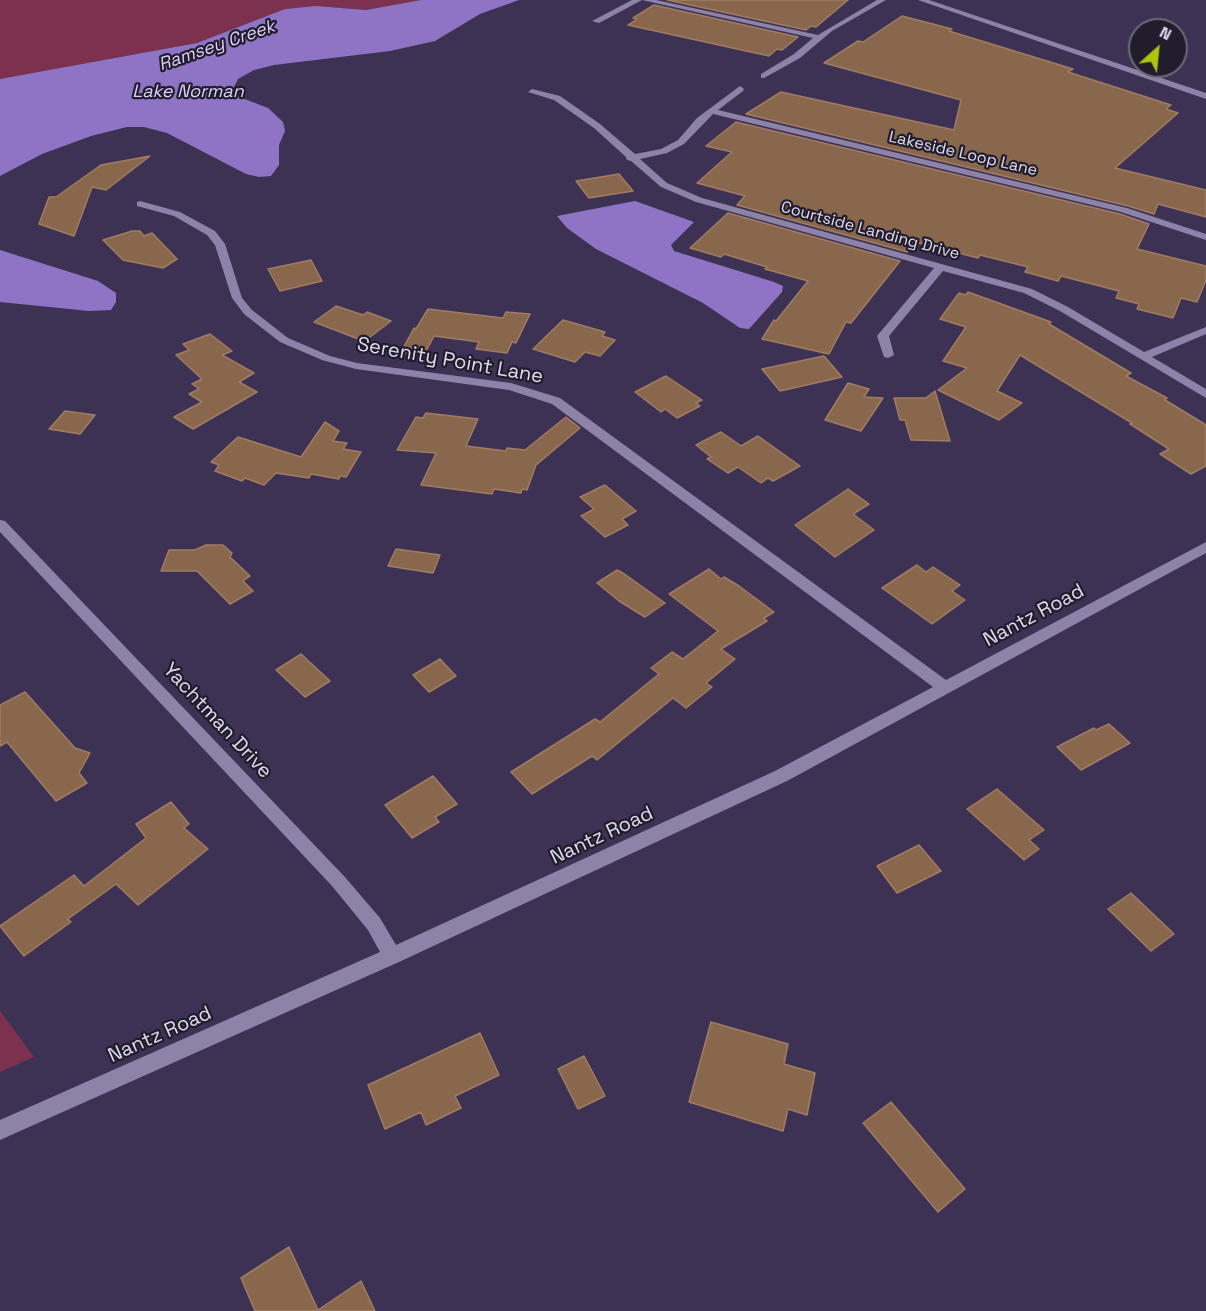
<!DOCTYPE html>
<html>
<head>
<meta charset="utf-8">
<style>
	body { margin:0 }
	#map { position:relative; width:1206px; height:1311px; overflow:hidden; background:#3d3253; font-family:"Space Grotesk",sans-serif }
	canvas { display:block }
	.north { position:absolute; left:1128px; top:18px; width:60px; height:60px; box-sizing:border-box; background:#221d2c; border:2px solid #6e697a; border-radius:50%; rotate:27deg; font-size:16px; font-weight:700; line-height:24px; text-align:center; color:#e0daef }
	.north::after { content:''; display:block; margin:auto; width:21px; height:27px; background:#aec509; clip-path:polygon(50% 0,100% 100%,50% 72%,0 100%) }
</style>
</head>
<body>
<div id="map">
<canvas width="1206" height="1311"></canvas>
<div class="north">N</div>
</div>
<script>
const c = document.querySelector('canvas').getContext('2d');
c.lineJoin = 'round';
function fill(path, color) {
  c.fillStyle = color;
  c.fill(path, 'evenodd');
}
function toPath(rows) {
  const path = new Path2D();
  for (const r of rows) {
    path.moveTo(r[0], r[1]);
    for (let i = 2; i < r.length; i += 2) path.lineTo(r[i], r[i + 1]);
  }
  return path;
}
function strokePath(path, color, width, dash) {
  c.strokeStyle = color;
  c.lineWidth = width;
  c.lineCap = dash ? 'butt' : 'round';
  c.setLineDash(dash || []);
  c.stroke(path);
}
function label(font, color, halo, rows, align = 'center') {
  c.font = font + ' "Space Grotesk",sans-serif';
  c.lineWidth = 4.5;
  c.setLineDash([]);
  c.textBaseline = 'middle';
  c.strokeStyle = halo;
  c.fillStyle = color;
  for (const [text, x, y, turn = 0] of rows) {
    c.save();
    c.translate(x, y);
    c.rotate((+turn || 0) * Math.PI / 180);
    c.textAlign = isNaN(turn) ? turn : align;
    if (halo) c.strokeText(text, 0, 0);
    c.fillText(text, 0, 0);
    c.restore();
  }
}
const green = toPath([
	[0,0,421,0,366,10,316,6,285,9,197,43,0,79],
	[0,1011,34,1057,0,1072]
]);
const water = toPath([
	[421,0,519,0,480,14,435,41,390,51,274,65,254,70,238,79,233,89,237,96,268,108,283,122,285,131,279,145,279,165,271,176,259,177,246,174,167,133,144,127,127,127,91,136,42,154,0,176,0,79,197,43,285,9,316,6,366,10],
	[635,201,694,222,671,245,674,251,774,282,783,286,782,292,749,329,740,328,703,303,596,249,567,228,557,216],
	[0,250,98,281,116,293,116,302,111,310,89,311,0,302]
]);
const building = toPath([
	[667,0,848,0,816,27,811,26,806,30,667,0],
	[654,5,798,37,782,50,777,49,769,56,628,25,637,19,633,18,654,5],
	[902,16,952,29,949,31,1073,69,1068,72,1171,105,1166,109,1178,113,1115,168,1206,190,1206,217,1158,204,1154,214,1128,206,746,114,781,92,954,130,961,100,824,63,858,41,863,42,902,16],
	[736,122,1120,214,1149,224,1137,249,1206,266,1206,280,1197,302,1181,298,1173,318,1137,309,1139,304,1116,298,1119,291,1061,276,1058,281,1025,272,1028,267,980,255,978,258,915,242,907,252,737,205,745,196,697,183,732,152,706,146,736,122],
	[150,156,106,190,92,187,74,236,39,224,49,197,56,197,101,165,150,156],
	[619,174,633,191,589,198,576,181,619,174],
	[728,213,900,261,851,323,846,322,829,354,762,339,774,320,776,321,808,281,765,269,767,267,724,254,721,257,690,248,728,213],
	[132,231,140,231,144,236,152,233,177,259,163,268,123,260,103,240,132,231],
	[311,260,322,281,280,291,268,269,311,260],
	[968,292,1051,322,1049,324,1131,373,1126,376,1167,398,1165,400,1206,425,1206,466,1191,474,1160,454,1169,449,1130,424,1132,423,1020,355,997,391,1022,403,999,420,938,390,967,368,943,361,966,327,940,319,959,293,966,295,968,292],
	[336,306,363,315,367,312,391,321,370,337,367,336,361,340,314,322,336,306],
	[428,309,503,318,506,312,530,314,516,343,512,342,507,353,476,349,479,342,434,336,424,355,401,352,414,328,416,329,428,309],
	[563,320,605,332,602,336,615,340,600,356,585,352,575,362,533,349,563,320],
	[210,334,232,351,222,355,254,373,239,382,257,392,193,429,174,417,202,402,189,394,199,389,192,384,202,379,176,355,189,350,183,344,210,334],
	[824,356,842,377,780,391,762,369,824,356],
	[666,376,702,400,696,403,700,406,677,418,665,409,661,412,635,392,666,376],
	[848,383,869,389,864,397,883,398,861,431,825,420,848,383],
	[935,391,950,441,911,440,905,420,900,420,894,398,926,398,935,391],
	[65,411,95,415,80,434,49,429,65,411],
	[426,413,478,419,466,446,506,451,507,448,525,450,566,417,580,428,536,465,527,490,522,489,521,493,494,489,492,494,421,485,436,453,397,450,416,417,423,418,426,413],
	[325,422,339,431,333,441,347,443,343,449,361,452,346,477,340,476,339,479,311,474,309,478,276,473,264,485,245,478,242,481,215,471,219,465,211,462,238,437,301,457,325,422],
	[721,432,741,446,758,436,800,466,773,481,768,478,761,483,738,467,728,473,707,459,711,457,696,445,721,432],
	[605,485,636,511,622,519,628,525,605,537,581,516,594,509,580,497,605,485],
	[848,489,869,504,853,514,874,530,835,557,795,525,848,489],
	[206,545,223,545,232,553,230,557,250,576,243,581,253,591,230,604,197,571,161,571,169,550,195,550,206,545],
	[396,549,440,555,433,573,388,566,396,549],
	[917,565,926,572,933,567,960,585,952,591,965,600,932,624,882,588,917,565],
	[709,569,721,579,724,577,739,586,774,612,764,618,767,621,721,649,735,659,706,683,712,687,686,708,673,698,597,760,592,756,532,794,511,772,595,719,600,722,659,674,651,668,672,652,683,659,718,631,669,594,709,569],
	[617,570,623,573,665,603,645,617,619,601,597,583,617,570],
	[301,654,330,681,305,697,276,670,301,654],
	[440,659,456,676,429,692,413,675,440,659],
	[25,692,75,748,90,753,79,773,87,783,56,801,7,742,0,746,0,705,25,692],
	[1109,724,1130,743,1081,770,1057,747,1094,728,1096,730,1109,724],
	[433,776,457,804,435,817,439,822,412,838,385,805,433,776],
	[997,789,1044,830,1029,840,1039,849,1024,860,967,809,997,789],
	[171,802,189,824,184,828,208,849,138,905,116,884,68,919,71,922,24,956,0,926,74,875,84,886,146,838,136,824,171,802],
	[919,845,941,871,897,893,877,866,919,845],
	[1131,893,1174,934,1151,951,1108,909,1131,893],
	[711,1022,788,1044,784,1064,815,1073,807,1115,788,1109,783,1131,689,1102,711,1022],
	[480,1033,499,1075,455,1096,461,1108,426,1125,421,1112,385,1129,368,1085,480,1033],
	[584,1056,605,1096,578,1109,558,1069,584,1056],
	[891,1102,965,1189,938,1212,863,1123,891,1102],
	[289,1247,318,1310,361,1281,375,1311,255,1311,241,1278,289,1247]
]);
const minor = toPath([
	[632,0,642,0,599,23,592,21,632,0],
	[642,0,656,0,818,35,877,0,886,0,832,31,800,58,764,78,761,78,761,74,794,54,813,38,642,0],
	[918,0,929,0,1206,93,1206,99,918,0],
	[740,86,744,89,743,91,718,110,1127,208,1206,234,1206,240,1121,212,713,114,684,144,667,153,640,159,667,183,702,198,1032,289,1068,307,1144,352,1206,327,1206,334,1152,357,1206,389,1206,398,1060,311,1024,293,943,271,889,336,894,355,888,358,884,357,877,336,934,268,696,202,661,187,631,161,627,160,626,157,594,128,554,100,528,92,532,89,560,96,600,124,635,154,661,149,678,140,697,118,740,86],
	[140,201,180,212,215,231,225,244,242,298,252,310,288,338,330,356,357,363,511,383,560,398,946,680,1206,542,1206,553,787,781,399,962,0,1140,0,1120,380,952,368,930,332,886,0,532,0,520,5,521,344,876,380,918,396,945,775,771,933,687,552,404,509,390,356,369,322,360,280,342,244,314,232,298,215,245,207,235,174,216,137,206,137,202,140,201]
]);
const farStreetnames = [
	["Lakeside Loop Lane",963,154,13],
	["Courtside Landing Drive",870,231,15]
];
const farWaternames = [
	["Ramsey Creek",217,46,-19],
	["Lake Norman",188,92]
];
const streetNames = [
	["Serenity Point Lane",450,361,10],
	["Nantz Road",1034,616,-28],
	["Yachtman Drive",217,721,47],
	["Nantz Road",602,836,-25],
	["Nantz Road",160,1035,-24]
];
fill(green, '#7c324f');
fill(water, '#8f74c5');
fill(building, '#89674d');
strokePath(building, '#a07c62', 1.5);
fill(minor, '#8d82a8');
label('16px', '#e0daef', '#221d2c', farStreetnames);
label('italic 18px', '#dbcffa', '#221d2c', farWaternames);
label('20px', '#e0daef', '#221d2c', streetNames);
</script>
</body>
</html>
